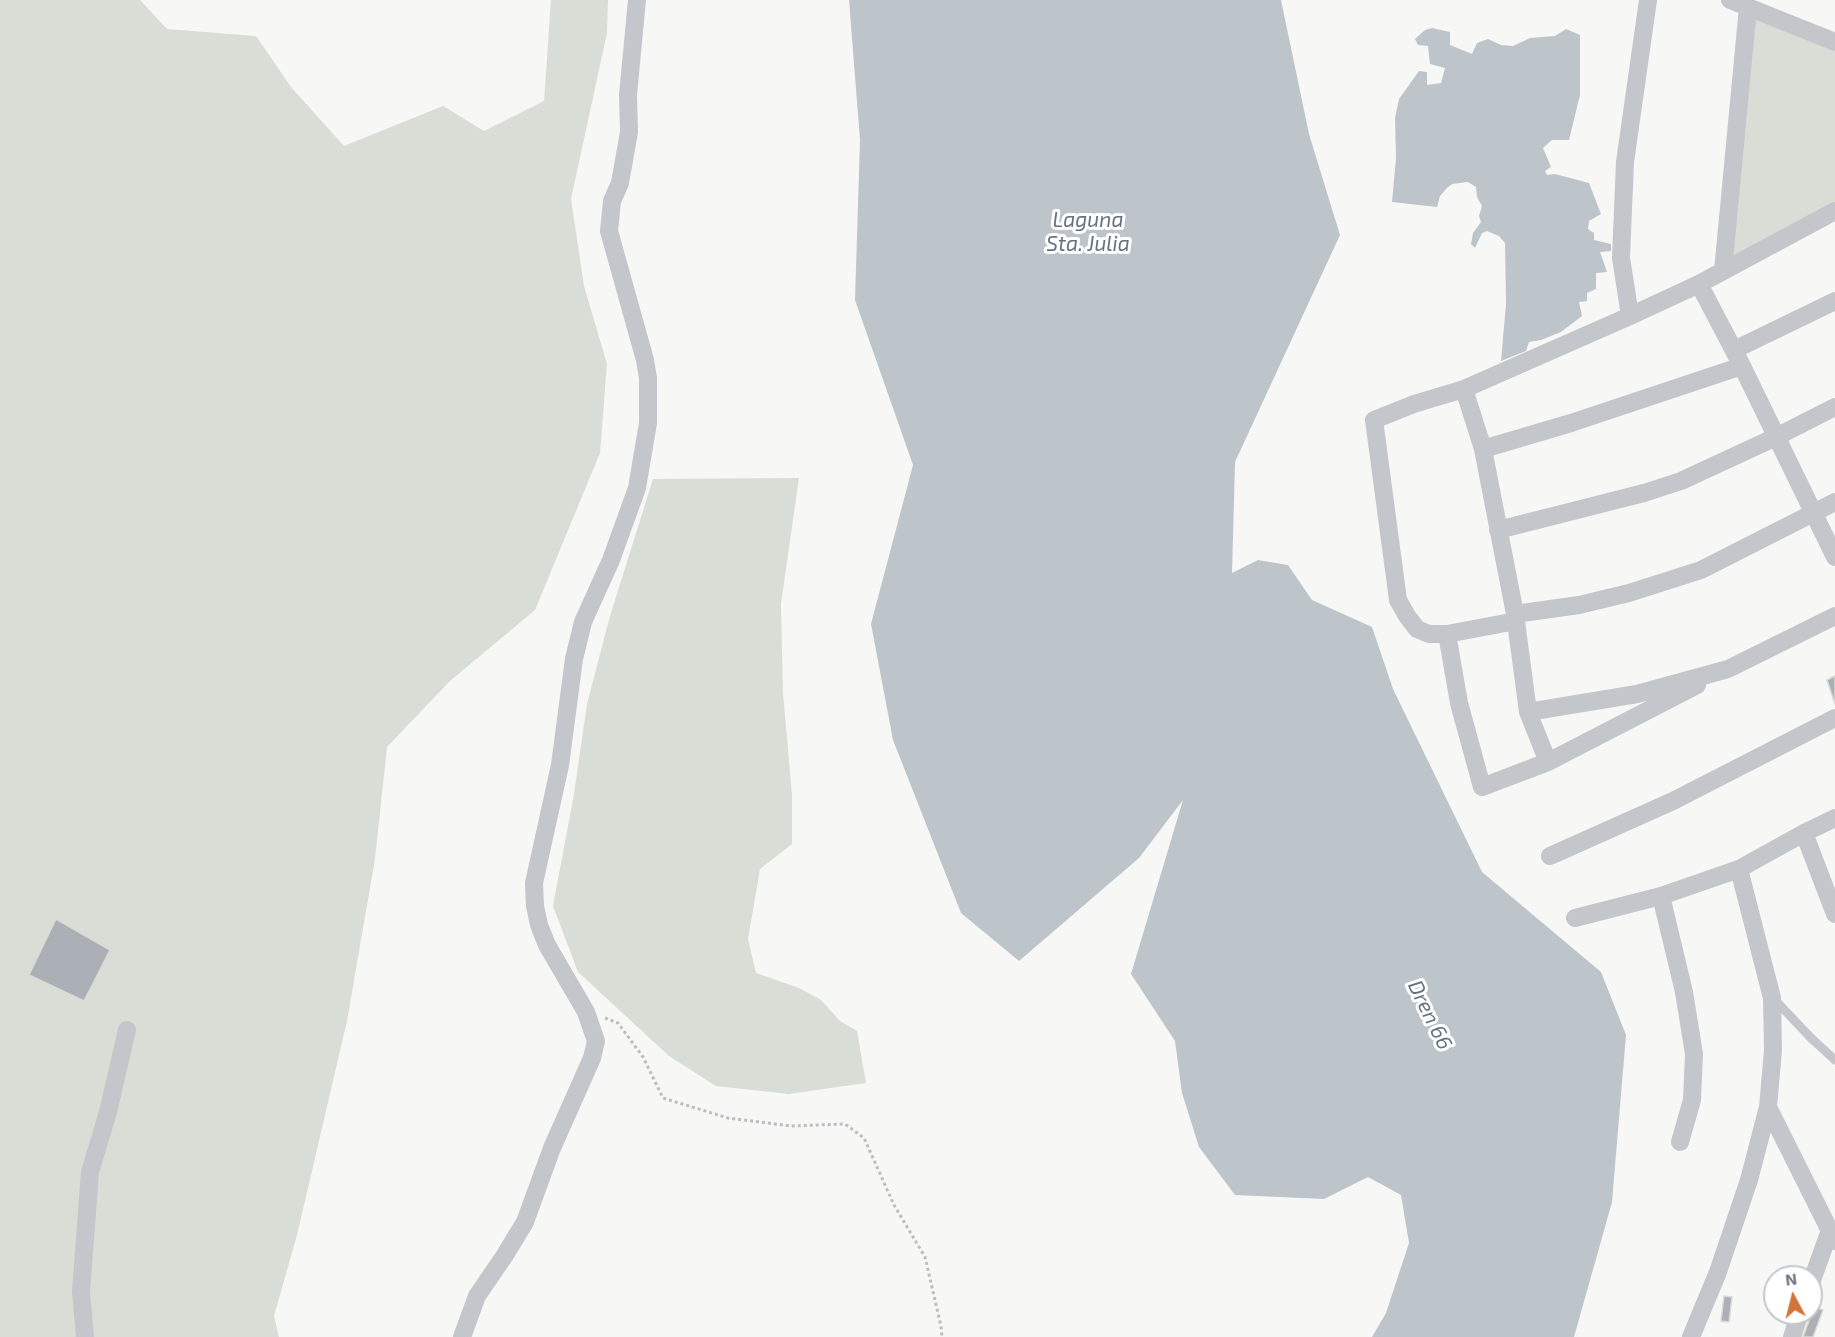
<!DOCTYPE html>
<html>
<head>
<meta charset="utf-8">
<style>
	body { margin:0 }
	#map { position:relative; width:1835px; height:1337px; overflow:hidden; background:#f7f7f5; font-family:"Exo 2",sans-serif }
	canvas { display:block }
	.north { position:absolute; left:1763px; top:1265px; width:60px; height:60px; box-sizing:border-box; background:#fff; border:2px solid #c3c7cd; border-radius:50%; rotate:353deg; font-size:16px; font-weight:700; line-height:24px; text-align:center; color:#697383 }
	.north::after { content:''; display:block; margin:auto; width:21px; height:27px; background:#d2753a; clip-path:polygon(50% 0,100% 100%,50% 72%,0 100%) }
</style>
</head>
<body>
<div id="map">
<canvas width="1835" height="1337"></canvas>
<div class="north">N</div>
</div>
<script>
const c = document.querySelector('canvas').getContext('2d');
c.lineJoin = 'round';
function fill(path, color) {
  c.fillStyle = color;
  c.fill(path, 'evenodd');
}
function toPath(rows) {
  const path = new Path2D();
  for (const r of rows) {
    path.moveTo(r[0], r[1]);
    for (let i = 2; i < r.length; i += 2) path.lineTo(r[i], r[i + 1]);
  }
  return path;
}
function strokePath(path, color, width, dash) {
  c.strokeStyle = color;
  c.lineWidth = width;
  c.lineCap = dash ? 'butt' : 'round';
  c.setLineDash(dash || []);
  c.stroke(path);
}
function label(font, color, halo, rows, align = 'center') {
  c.font = font + ' "Exo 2",sans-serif';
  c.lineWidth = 6;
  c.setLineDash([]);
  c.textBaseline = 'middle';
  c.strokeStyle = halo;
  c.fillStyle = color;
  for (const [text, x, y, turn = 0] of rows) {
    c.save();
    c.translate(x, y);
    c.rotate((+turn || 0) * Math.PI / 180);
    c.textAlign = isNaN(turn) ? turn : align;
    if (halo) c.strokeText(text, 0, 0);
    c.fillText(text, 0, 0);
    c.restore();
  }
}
const green = toPath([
	[0,0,140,0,167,29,256,36,291,87,344,146,443,106,484,131,544,101,551,0,608,0,607,33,571,199,584,286,607,364,600,453,535,610,450,681,387,747,375,859,347,1021,297,1235,274,1316,279,1337,0,1337],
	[1752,15,1835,47,1835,204,1730,261],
	[799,478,781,604,783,693,792,795,792,844,760,869,748,939,756,973,799,988,821,1000,840,1021,857,1031,866,1083,789,1094,716,1086,669,1056,578,972,553,906,574,794,587,704,610,616,653,479]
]);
const water = toPath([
	[849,0,1281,0,1309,134,1340,235,1235,462,1232,573,1258,560,1288,565,1312,600,1372,627,1393,689,1482,872,1601,972,1626,1035,1612,1202,1574,1337,1372,1337,1386,1313,1409,1243,1401,1195,1368,1177,1324,1199,1235,1195,1199,1147,1182,1093,1175,1041,1131,974,1183,800,1139,858,1019,961,961,913,893,740,871,624,913,465,855,300,860,140],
	[1432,28,1450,32,1450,45,1472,54,1477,43,1488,39,1501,45,1513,46,1530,38,1555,36,1566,29,1580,35,1580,95,1569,140,1552,140,1543,148,1551,167,1545,171,1547,175,1555,174,1589,183,1601,214,1589,221,1588,229,1594,233,1594,240,1611,244,1611,251,1600,252,1607,272,1596,273,1596,289,1587,293,1587,301,1579,302,1582,316,1561,332,1541,340,1529,342,1526,351,1501,361,1506,304,1505,243,1499,236,1487,231,1482,233,1475,248,1471,244,1473,233,1481,222,1479,216,1482,206,1477,197,1476,187,1468,182,1452,184,1447,188,1440,196,1437,207,1392,202,1396,158,1395,118,1399,99,1419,71,1427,72,1427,85,1441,83,1445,68,1430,64,1428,46,1418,45,1415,39,1425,30]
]);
const building = toPath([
	[1835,676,1835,704,1827,680,1835,676],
	[56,919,110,950,84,1001,29,975,56,919],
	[1724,1296,1732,1297,1729,1322,1721,1321,1724,1296],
	[1814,1307,1823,1310,1813,1337,1803,1337,1814,1307]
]);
const path = toPath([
	[605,1018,618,1023,643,1057,663,1098,728,1118,791,1126,845,1124,864,1138,894,1205,925,1257,941,1326,942,1337]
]);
const service = toPath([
	[1774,999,1811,1038,1835,1060]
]);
const minor = toPath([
	[1730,0,1835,42],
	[1723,271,1748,7],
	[1699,284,1742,366,1835,557],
	[1630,316,1621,258,1625,162,1648,0],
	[1734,350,1835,301],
	[1483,449,1571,423,1742,366],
	[1498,530,1644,493,1681,481,1776,437,1835,407],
	[1515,614,1579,605,1629,593,1701,570,1835,502],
	[1516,621,1447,634,1429,634,1417,629,1407,616,1398,600,1374,420,1414,404,1464,389,1630,316,1699,284,1835,211],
	[1447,634,1459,703,1482,787,1548,762,1528,712,1515,614,1483,449,1464,389],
	[1528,712,1637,694,1728,669,1835,616],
	[1548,762,1697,685],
	[1804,833,1835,914],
	[1550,856,1673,801,1835,718],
	[1661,896,1684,992,1694,1054,1692,1100,1680,1142],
	[1575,918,1661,896,1739,869,1804,833,1835,818],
	[1768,1107,1835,1241],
	[1811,1283,1830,1230],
	[85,1337,81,1292,90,1172,108,1112,127,1030],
	[462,1337,477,1296,505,1255,525,1222,552,1148,592,1058,596,1041,586,1012,547,945,539,925,535,906,534,883,560,765,574,659,583,622,611,560,637,488,648,423,648,378,645,360,609,231,612,201,620,183,629,132,628,95,637,0],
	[1691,1337,1718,1272,1749,1180,1768,1107,1773,1050,1772,998,1739,869],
	[1792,1337,1800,1313]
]);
const waterNames = [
	["Laguna",1088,220],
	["Sta. Julia",1088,244],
	["Dren 66",1430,1015,64]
];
fill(green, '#d8ded6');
fill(water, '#bdc5ca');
fill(building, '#abb0b7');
strokePath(building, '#d9d9d7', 1.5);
strokePath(path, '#bbbdc0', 3, [3, 3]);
strokePath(service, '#c3c6ca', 9);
strokePath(minor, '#c3c6ca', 18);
label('italic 21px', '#65737f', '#fff', waterNames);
</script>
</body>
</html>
